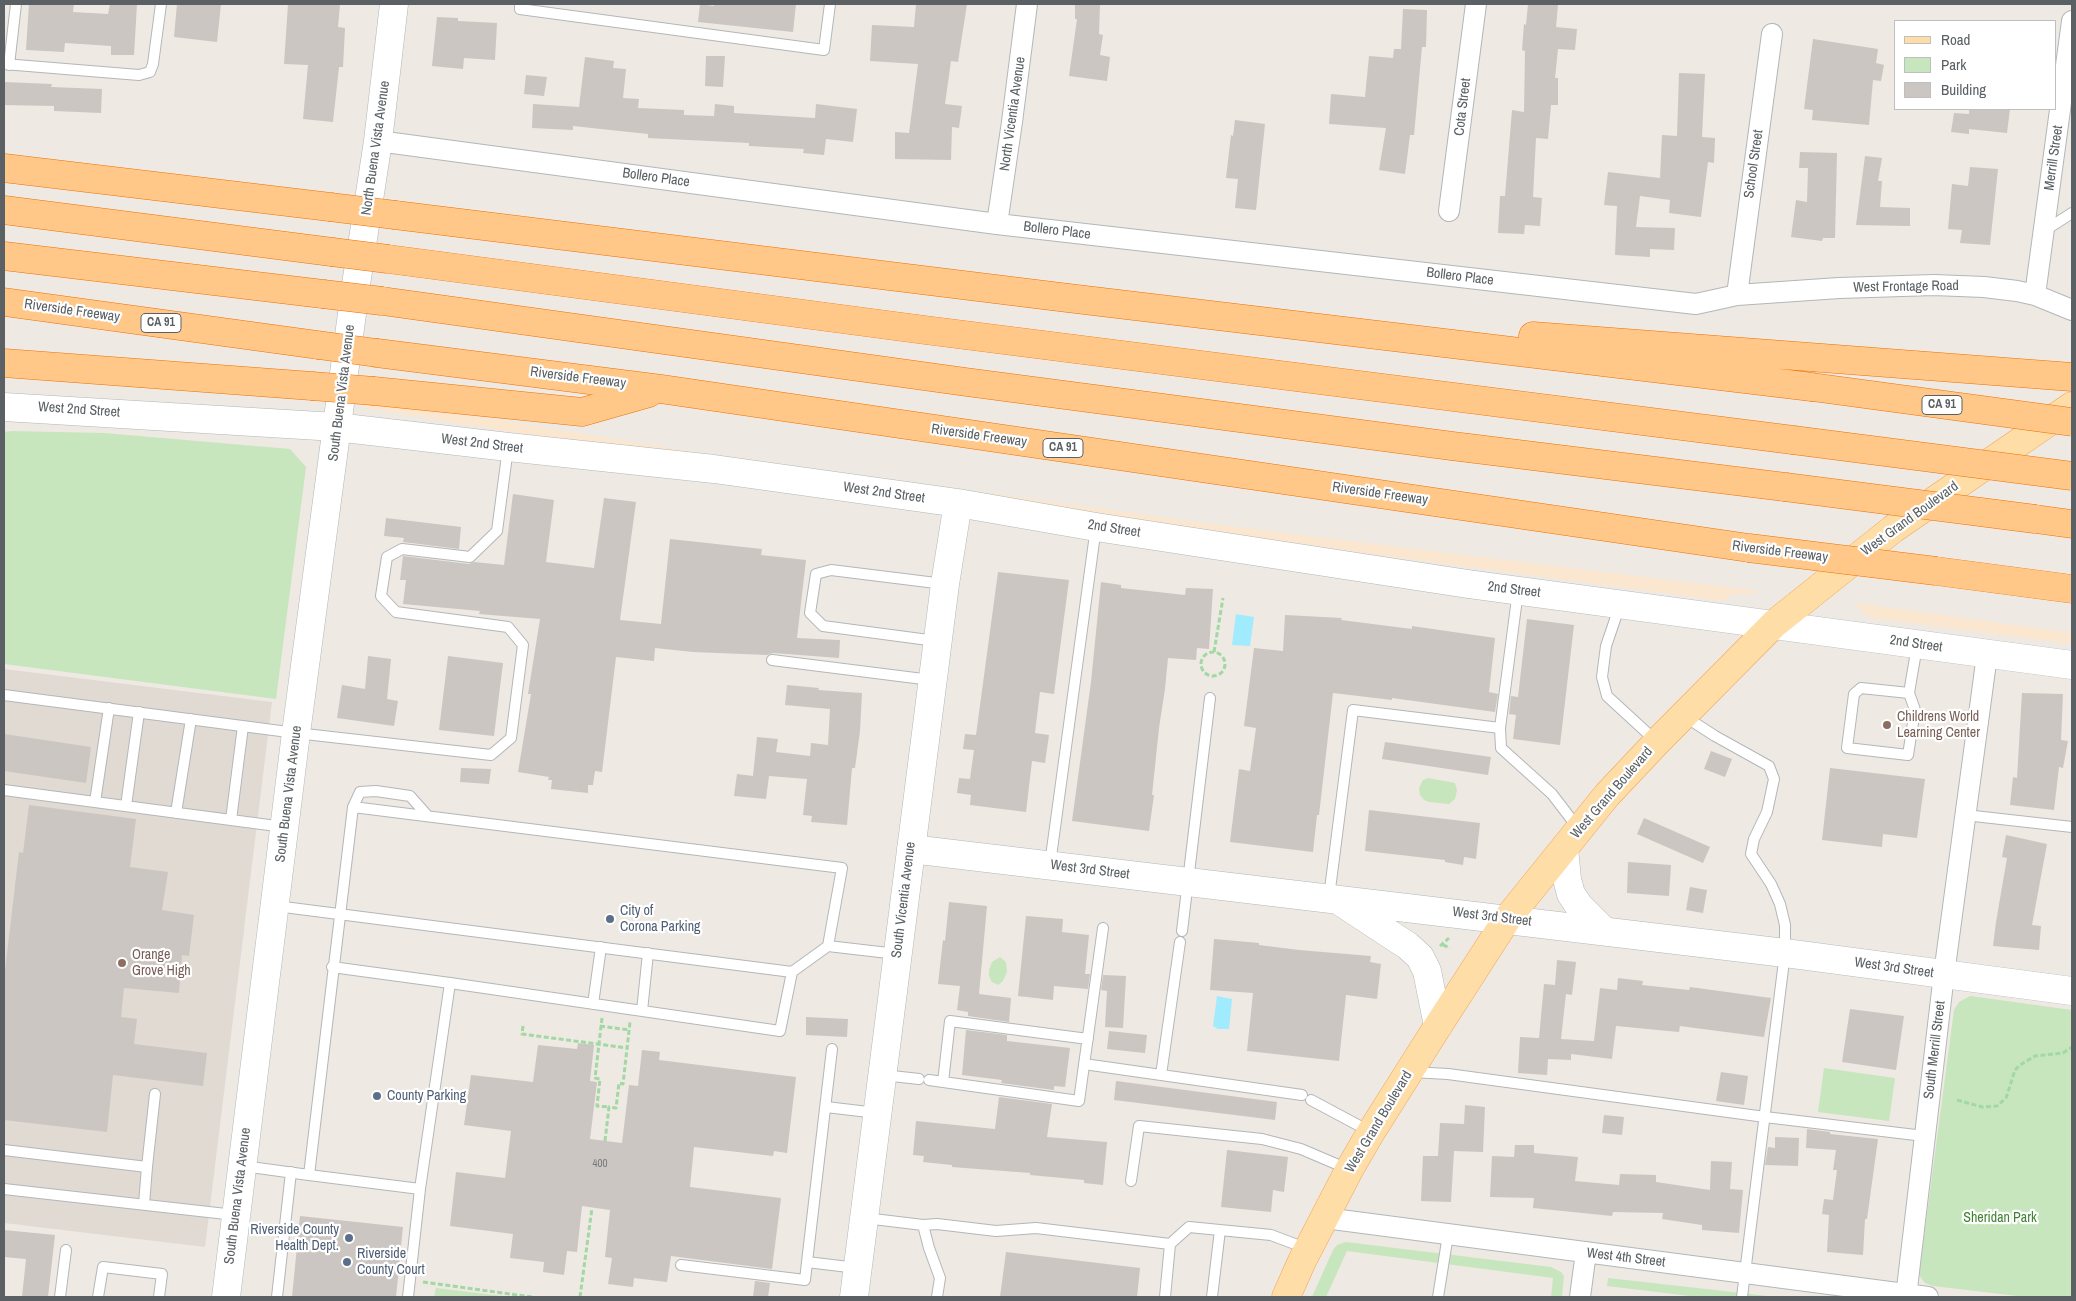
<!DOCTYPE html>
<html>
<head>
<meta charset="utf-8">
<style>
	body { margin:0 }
	#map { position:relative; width:2076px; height:1301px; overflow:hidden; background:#eee9e2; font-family:"Archivo Narrow",sans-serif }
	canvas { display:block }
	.frame { position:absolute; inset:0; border:5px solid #5a6063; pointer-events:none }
	.legend { position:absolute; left:1894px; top:20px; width:162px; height:90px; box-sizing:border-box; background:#fff; border:1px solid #bdbfc1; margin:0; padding:6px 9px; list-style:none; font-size:15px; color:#5a6063 }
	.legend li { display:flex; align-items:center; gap:10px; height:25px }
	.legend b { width:25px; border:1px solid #bdbfc1 }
</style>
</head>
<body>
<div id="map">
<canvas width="2076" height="1301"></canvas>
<div class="frame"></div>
<ul class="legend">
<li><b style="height:6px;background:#ffdda6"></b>Road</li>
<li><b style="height:14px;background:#c7e6be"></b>Park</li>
<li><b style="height:14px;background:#cbc6c1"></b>Building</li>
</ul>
</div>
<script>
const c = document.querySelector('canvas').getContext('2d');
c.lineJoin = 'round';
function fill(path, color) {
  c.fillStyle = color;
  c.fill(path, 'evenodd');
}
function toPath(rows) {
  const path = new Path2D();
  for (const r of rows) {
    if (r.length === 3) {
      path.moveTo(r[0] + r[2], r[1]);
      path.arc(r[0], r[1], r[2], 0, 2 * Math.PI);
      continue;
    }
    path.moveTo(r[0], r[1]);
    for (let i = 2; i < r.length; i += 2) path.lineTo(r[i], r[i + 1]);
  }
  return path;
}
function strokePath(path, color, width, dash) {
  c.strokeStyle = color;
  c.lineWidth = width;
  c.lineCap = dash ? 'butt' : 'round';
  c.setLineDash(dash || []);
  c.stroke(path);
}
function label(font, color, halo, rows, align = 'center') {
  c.font = font + ' "Archivo Narrow",sans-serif';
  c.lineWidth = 4.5;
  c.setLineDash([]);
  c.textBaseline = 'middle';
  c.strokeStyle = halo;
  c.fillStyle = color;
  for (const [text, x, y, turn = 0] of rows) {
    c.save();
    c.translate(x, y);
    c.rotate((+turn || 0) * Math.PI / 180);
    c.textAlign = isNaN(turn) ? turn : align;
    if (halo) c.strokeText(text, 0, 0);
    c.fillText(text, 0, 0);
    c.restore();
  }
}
const education = toPath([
	[4,669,272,702,205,1247,4,1223]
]);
const green = toPath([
	[12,431,104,433,290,449,306,467,276,699,4,664,4,432],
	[1428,778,1455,783,1457,790,1455,799,1449,804,1429,802,1424,800,1420,795,1419,788,1423,780],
	[1000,957,1006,962,1007,972,1003,981,998,985,992,982,989,976,989,970,992,962],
	[1970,996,2072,1010,2072,1297,2026,1297,1933,1286,1925,1283,1921,1278,1919,1274,1954,1010,1959,1002],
	[1824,1068,1895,1078,1889,1121,1818,1112],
	[1346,1242,1551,1267,1561,1272,1564,1276,1562,1297,1551,1297,1553,1278,1347,1251,1326,1297,1312,1297,1333,1250,1337,1245],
	[1608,1278,1777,1297,1698,1297,1607,1286],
	[436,1288,510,1297,434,1297]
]);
const sand = toPath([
	[365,398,681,450,1211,524,1759,591,1751,594,1732,594,1725,601,1271,541,524,434,364,408],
	[1856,603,2072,633,2072,644,1872,618,1861,612]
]);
const water = toPath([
	[1236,614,1254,617,1250,646,1232,645],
	[1217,996,1232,999,1229,1029,1218,1029,1213,1026]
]);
const building = toPath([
	[29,4,74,4,73,12,108,14,110,4,137,4,134,55,111,55,111,46,65,43,64,52,26,50],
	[177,4,221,4,217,42,174,37],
	[288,4,340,4,338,27,345,28,343,67,339,67,333,122,303,119,308,65,284,64],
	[700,4,714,6,714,4,796,4,793,32,698,22],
	[916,4,967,4,958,62,951,61,945,104,962,106,959,128,952,127,951,160,895,159,895,132,909,133,918,64,870,61,872,25,914,27],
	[1075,4,1100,4,1099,34,1103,35,1100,55,1110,57,1107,81,1069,76,1077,19,1075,19],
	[1528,4,1558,4,1556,27,1577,29,1575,50,1558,49,1555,78,1558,78,1558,105,1551,105,1548,139,1536,138,1533,197,1542,198,1540,226,1525,225,1524,234,1498,233,1500,196,1505,196,1512,110,1524,112,1525,51,1522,50,1524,24,1526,25],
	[1403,9,1427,10,1426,47,1422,47,1414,135,1410,135,1405,174,1379,170,1386,128,1329,124,1331,94,1365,97,1369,56,1393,58,1394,49,1401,49],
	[437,17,458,18,458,21,497,23,495,60,464,58,463,69,432,66],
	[1813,39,1878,49,1876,63,1884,65,1881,81,1873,80,1869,125,1812,120,1813,110,1804,109],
	[706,56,725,56,723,87,705,86],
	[585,57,614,61,613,68,626,69,623,98,639,99,638,108,684,110,684,115,714,116,715,104,734,106,734,113,815,118,816,104,857,109,853,142,826,139,824,155,803,153,804,149,749,146,749,143,648,138,648,134,573,126,573,130,532,128,533,104,579,107],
	[1679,73,1705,74,1702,137,1715,138,1714,163,1708,162,1701,217,1669,213,1670,200,1640,196,1636,227,1675,228,1674,250,1650,249,1650,257,1615,255,1617,206,1604,205,1608,172,1660,178,1662,135,1677,136],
	[526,75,547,77,544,96,524,94],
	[4,82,52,84,51,87,102,89,101,113,54,111,54,106,4,105],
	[1969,109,2010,109,2007,133,1969,129,1969,134,1951,132,1954,113,1969,114],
	[1235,120,1265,124,1256,210,1235,208,1238,179,1226,178,1231,135,1233,136],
	[1800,152,1837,153,1835,238,1823,238,1822,241,1791,237,1796,200,1807,202,1808,168,1799,168],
	[1865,156,1882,158,1878,181,1882,181,1880,207,1910,208,1910,226,1856,225],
	[1970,167,1998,169,1990,245,1960,243,1962,230,1948,229,1952,184,1968,186],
	[513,494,554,500,546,562,594,568,604,498,636,502,620,620,661,624,670,539,762,549,761,555,806,560,797,638,840,640,839,658,773,653,767,655,693,652,655,648,654,661,616,657,602,772,595,771,593,785,588,785,588,793,551,789,552,780,548,780,549,777,518,772,531,694,528,694,540,619,479,614,480,611,403,604,406,580,400,580,403,556,469,564,474,562,504,565],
	[386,518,461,527,459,549,403,542,404,538,384,536],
	[998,572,1069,580,1054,694,1040,692,1035,733,1049,735,1045,763,1032,761,1026,812,970,805,971,795,957,793,959,778,970,779,974,750,963,749,965,734,976,735],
	[1101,582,1121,585,1121,588,1185,595,1186,588,1213,589,1209,649,1197,648,1196,660,1168,658,1165,689,1159,728,1152,795,1154,795,1149,831,1072,821,1091,682],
	[1285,615,1342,618,1341,620,1412,629,1412,626,1495,638,1489,692,1498,694,1495,712,1392,698,1392,700,1333,693,1319,815,1317,815,1313,852,1230,842,1239,769,1250,771,1256,728,1244,726,1254,648,1283,651],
	[1527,619,1574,625,1560,745,1513,739,1516,715,1509,714,1511,696,1518,697],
	[368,656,391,659,387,699,398,701,394,726,337,718,342,685,365,689],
	[448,656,503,663,494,736,439,730],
	[787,685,819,688,818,690,862,693,860,731,855,768,852,768,847,825,811,822,812,816,803,815,807,779,769,776,766,799,734,796,737,774,753,776,757,737,778,739,776,752,810,756,811,743,828,745,830,709,785,705],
	[2022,693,2063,694,2061,740,2068,741,2063,768,2059,767,2054,810,2010,805,2013,777,2017,778],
	[4,734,91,747,86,783,4,771],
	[1385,742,1491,757,1488,775,1382,759],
	[1711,751,1732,759,1725,777,1704,769],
	[461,768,491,769,489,784,460,782],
	[1830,768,1925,779,1917,838,1883,834,1882,847,1822,840],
	[29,805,136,819,130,867,168,872,162,910,194,915,189,956,182,955,179,993,124,988,121,1017,137,1019,134,1044,207,1053,203,1086,113,1075,107,1132,4,1120,4,979,19,852,23,853],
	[1369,810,1480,823,1476,859,1464,857,1463,865,1445,862,1445,860,1365,851],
	[1644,818,1710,847,1703,863,1637,834],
	[2006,835,2047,844,2032,925,2041,926,2039,950,1993,946,1996,922,2007,858,2002,857],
	[1628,862,1671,865,1669,896,1627,893],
	[1690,887,1707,890,1703,913,1686,910],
	[949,902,987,906,979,994,1011,998,1009,1022,968,1016,968,1012,957,1010,960,986,938,984,943,940,945,941],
	[1026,916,1063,919,1062,932,1089,935,1085,974,1090,974,1088,989,1054,986,1053,1000,1018,996],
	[1214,939,1259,943,1259,945,1299,950,1371,956,1370,962,1381,964,1377,999,1346,995,1339,1061,1247,1051,1253,993,1210,990],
	[1557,960,1576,962,1572,995,1566,994,1561,1039,1594,1041,1600,988,1617,990,1618,978,1643,981,1642,985,1689,990,1690,987,1771,998,1764,1037,1680,1026,1679,1032,1616,1026,1612,1059,1571,1054,1571,1060,1548,1059,1547,1075,1518,1073,1520,1037,1539,1038,1544,984,1555,985],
	[1103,975,1126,976,1123,1028,1105,1027,1107,991,1101,990],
	[1850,1009,1904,1016,1896,1070,1842,1062],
	[806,1017,848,1019,847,1037,806,1035],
	[966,1030,1007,1035,1007,1041,1070,1048,1065,1087,1054,1086,1054,1090,1001,1083,1002,1080,962,1075],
	[1109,1031,1147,1035,1145,1053,1107,1049],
	[578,1043,594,1045,590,1081,597,1082,590,1139,622,1143,629,1085,638,1086,642,1050,660,1052,659,1060,796,1077,787,1153,774,1151,773,1156,694,1147,690,1187,781,1198,772,1269,671,1256,667,1282,634,1278,633,1287,608,1284,612,1258,605,1257,610,1210,582,1206,577,1252,567,1251,564,1275,543,1272,544,1262,510,1258,513,1234,450,1226,456,1172,505,1178,511,1131,464,1125,471,1075,533,1082,538,1045,577,1049],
	[1721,1072,1748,1076,1744,1105,1716,1101],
	[1116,1081,1277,1102,1275,1120,1114,1100],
	[999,1097,1052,1104,1047,1137,1107,1142,1103,1185,1084,1183,1084,1180,1030,1175,1030,1173,952,1167,952,1165,923,1162,924,1156,913,1155,916,1121,995,1129],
	[1465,1105,1485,1107,1483,1152,1454,1151,1451,1202,1421,1201,1423,1156,1438,1156,1440,1123,1464,1124],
	[1604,1115,1624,1117,1622,1135,1602,1133],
	[1807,1129,1830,1132,1830,1134,1878,1139,1867,1219,1865,1219,1863,1255,1827,1252,1829,1215,1822,1214,1824,1199,1833,1200,1837,1170,1833,1170,1836,1150,1806,1148],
	[1775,1137,1799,1138,1798,1166,1765,1165,1768,1147,1775,1148],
	[1515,1145,1534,1145,1534,1153,1578,1157,1575,1181,1619,1185,1620,1174,1656,1175,1656,1182,1710,1190,1711,1161,1732,1162,1730,1189,1743,1190,1739,1233,1702,1230,1702,1225,1662,1219,1663,1213,1613,1212,1612,1216,1533,1208,1534,1198,1490,1197,1492,1156,1514,1157],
	[1227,1150,1288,1157,1284,1192,1273,1190,1271,1212,1221,1207],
	[300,1216,403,1227,396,1297,292,1297],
	[4,1230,55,1235,48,1297,22,1297,26,1259,4,1257],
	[1006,1252,1140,1268,1137,1297,1000,1297],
	[755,1281,770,1283,768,1297,753,1297]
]);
const path = toPath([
	[1214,652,1223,598],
	[1213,664,12],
	[1443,945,1450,948],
	[1440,946,1449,938],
	[602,1018,595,1078,600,1079,597,1106,609,1107],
	[523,1026,522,1034,627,1048],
	[600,1026,630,1030],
	[1957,1100,1982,1107,1997,1106,2006,1098,2015,1070,2020,1065,2035,1056,2063,1053,2072,1047],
	[605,1141,609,1107,616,1108,619,1083,623,1084,630,1022],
	[423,1282,532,1297],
	[580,1297,592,1208]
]);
const lane = toPath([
	[520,4,520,9,824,50,830,4],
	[4,64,139,75,150,72,153,64,161,4],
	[9,65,16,4],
	[2044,231,2072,213],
	[1620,605,1606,646,1602,677,1607,696,1656,741],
	[936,641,823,626,810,613,816,574,831,570,944,584],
	[772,660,931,680],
	[1909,693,1915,710,1908,755,1847,748,1854,694,1861,688,1909,693,1917,646],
	[4,695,296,733,491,755,511,738,523,645,508,627,396,612,381,596,387,557,402,549,470,557,497,531,508,448],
	[1684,716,1715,736,1769,766,1774,779,1767,812,1754,839,1751,854,1771,884,1780,904,1785,925,1785,953,1742,1297],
	[1500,728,1518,591],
	[4,790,284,827],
	[95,802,109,708],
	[126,806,139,712],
	[353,807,360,792,376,791,410,796,426,814],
	[176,813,191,719],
	[1965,815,2072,827],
	[231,820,243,726],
	[1050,864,1096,527],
	[1329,897,1353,710,1500,728,1501,748,1552,794,1578,828],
	[276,906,792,972],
	[1182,931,1210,698],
	[828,946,792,972,780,1031,450,983,420,1189,309,1175,353,807,842,868,828,946,897,954],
	[332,967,450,983],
	[593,1004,601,947],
	[642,1011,648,953],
	[832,1049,807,1262,857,1268],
	[1084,1064,1302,1095],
	[1412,1072,1448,1074,1765,1117,1924,1136],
	[883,1075,919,1079],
	[1161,1075,1180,942],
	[929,1080,1079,1101,1103,928],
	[943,1082,950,1021,1088,1039],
	[1311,1100,1369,1131],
	[826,1107,877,1113],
	[4,1150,147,1167,155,1094],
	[243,1166,309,1175],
	[1131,1181,1139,1126,1262,1139,1301,1149,1348,1169],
	[4,1189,235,1215],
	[144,1204,147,1167],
	[865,1218,923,1225,937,1224,996,1231,1036,1228,1170,1244],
	[923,1225,929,1248,940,1278,937,1297],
	[681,1265,805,1280,807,1262],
	[60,1297,66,1250],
	[98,1297,103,1267,162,1274,159,1297],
	[277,1297,291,1172],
	[408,1297,420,1189],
	[1165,1297,1170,1244,1189,1227,1271,1235,1308,1249],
	[1212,1297,1220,1230],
	[1438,1297,1448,1235]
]);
const street = toPath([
	[378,141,997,224,1696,304,1737,295,1839,288,1934,285,1984,287,2017,291,2035,295,2072,310],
	[1449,211,1476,4],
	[997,224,1012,122,1027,4],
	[1737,295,1772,34],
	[2035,295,2072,21],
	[1325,1218,1928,1297],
	[1580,1297,1586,1252],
	[1906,1297,1944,974,1987,655]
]);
const secondary = toPath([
	[4,407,336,427,508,447,714,469,958,503,1096,527,1468,584,2072,665],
	[911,849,1785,953,2072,991],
	[1564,849,1567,879,1571,894,1579,906,1604,931],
	[1341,902,1408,946,1420,957,1427,971,1438,1026],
	[226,1297,296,733,355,291,378,141,394,4],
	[854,1297,945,584,958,503]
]);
const primary = toPath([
	[1286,1297,1302,1261,1349,1170,1371,1132,1438,1026,1507,919,1607,795,1657,742,1774,624,1893,529,2072,406]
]);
const highway = toPath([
	[4,168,330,207],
	[4,210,332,252],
	[395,215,1068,298,1812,387],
	[4,256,323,294],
	[388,259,925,330,1793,440],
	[382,301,966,382,1452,446,1785,487],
	[4,302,318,345],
	[1533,336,2072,377],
	[377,353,661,389,1749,548],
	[4,363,312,386],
	[374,391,582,412,649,393],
	[2035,519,2072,524],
	[1936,571,2072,589]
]);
const highwayBridge = toPath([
	[330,207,395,215],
	[332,252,388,259],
	[323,294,382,301],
	[318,345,377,353],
	[312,386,374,391],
	[1812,387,2072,422],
	[1793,440,2072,476],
	[1785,487,2035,519],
	[1749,548,1936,571]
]);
const markers = [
	[1887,725,5,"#8d6e63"],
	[610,919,5,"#5c6f8a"],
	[122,963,5,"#8d6e63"],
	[377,1096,5,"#5c6f8a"],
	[349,1238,5,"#5c6f8a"],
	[347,1262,5,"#5c6f8a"]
];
const numberNames = [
	["400",600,1164]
];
const shields = [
	[161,323,40],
	[1942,405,40],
	[1063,448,40]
];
const shieldNames = [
	["CA 91",161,323],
	["CA 91",1942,405],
	["CA 91",1063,448]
];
const streetNames = [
	["Cota Street",1463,107,-83],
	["North Vicentia Avenue",1013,114,-82],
	["North Buena Vista Avenue",376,148,-82],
	["Merrill Street",2054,158,-82],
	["School Street",1754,164,-82],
	["Bollero Place",656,178,8],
	["Bollero Place",1057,231,7],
	["Bollero Place",1460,277,7],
	["West Frontage Road",1906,287,-1],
	["Riverside Freeway",72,311,8],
	["Riverside Freeway",578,378,7],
	["South Buena Vista Avenue",342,393,-83],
	["West 2nd Street",79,410,4],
	["Riverside Freeway",979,436,8],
	["West 2nd Street",482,444,7],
	["West 2nd Street",884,493,8],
	["Riverside Freeway",1380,494,8],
	["West Grand Boulevard",1910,519,-36],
	["2nd Street",1114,529,9],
	["Riverside Freeway",1780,552,7],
	["2nd Street",1514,590,7],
	["2nd Street",1916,644,8],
	["West Grand Boulevard",1612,793,-49],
	["South Buena Vista Avenue",289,794,-83],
	["West 3rd Street",1090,870,7],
	["South Vicentia Avenue",904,900,-83],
	["West 3rd Street",1492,917,7],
	["West 3rd Street",1894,968,8],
	["South Merrill Street",1935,1050,-83],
	["West Grand Boulevard",1379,1122,-59],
	["South Buena Vista Avenue",238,1196,-83],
	["West 4th Street",1626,1258,7]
];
const educationNames = [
	["Childrens World",1897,717],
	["Learning Center",1897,733],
	["Orange",132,955],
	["Grove High",132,971]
];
const serviceNames = [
	["City of",620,911],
	["Corona Parking",620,927],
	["County Parking",387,1096],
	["Riverside County",339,1230,"right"],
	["Health Dept.",339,1246,"right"],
	["Riverside",357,1254],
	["County Court",357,1270]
];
const parkNames = [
	["Sheridan Park",2000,1218]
];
fill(education, '#e0dad3');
fill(green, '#c7e6be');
fill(sand, '#fbe7d0');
fill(water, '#a1ebff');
fill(building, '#cbc6c1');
strokePath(lane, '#b3b7ba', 12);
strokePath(street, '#b3b7ba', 22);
strokePath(secondary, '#b1b7ba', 29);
strokePath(primary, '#f4a455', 29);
strokePath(highway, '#f07000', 29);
strokePath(path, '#a1d8a3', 3, [5, 2.5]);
strokePath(lane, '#fff', 10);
strokePath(street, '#fff', 20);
strokePath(secondary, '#fff', 28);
strokePath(primary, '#ffdda6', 28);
strokePath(highway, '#ffc788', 28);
strokePath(highwayBridge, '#f07000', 29, []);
strokePath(highwayBridge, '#ffc788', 28);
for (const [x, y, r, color] of markers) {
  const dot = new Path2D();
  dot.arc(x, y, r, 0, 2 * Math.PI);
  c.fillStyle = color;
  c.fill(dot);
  strokePath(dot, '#fff', 2);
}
label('11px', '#767a7a', null, numberNames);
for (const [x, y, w] of shields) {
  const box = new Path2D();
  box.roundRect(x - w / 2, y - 9.5, w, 19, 4);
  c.fillStyle = '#fff';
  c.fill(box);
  strokePath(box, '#5a6063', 1);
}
label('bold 12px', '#5a6063', null, shieldNames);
label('14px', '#5a6063', '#fff', streetNames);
label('14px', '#785e54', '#fff', educationNames, 'left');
label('14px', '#4e5e75', '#fff', serviceNames, 'left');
label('14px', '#408332', '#fff', parkNames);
</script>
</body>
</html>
